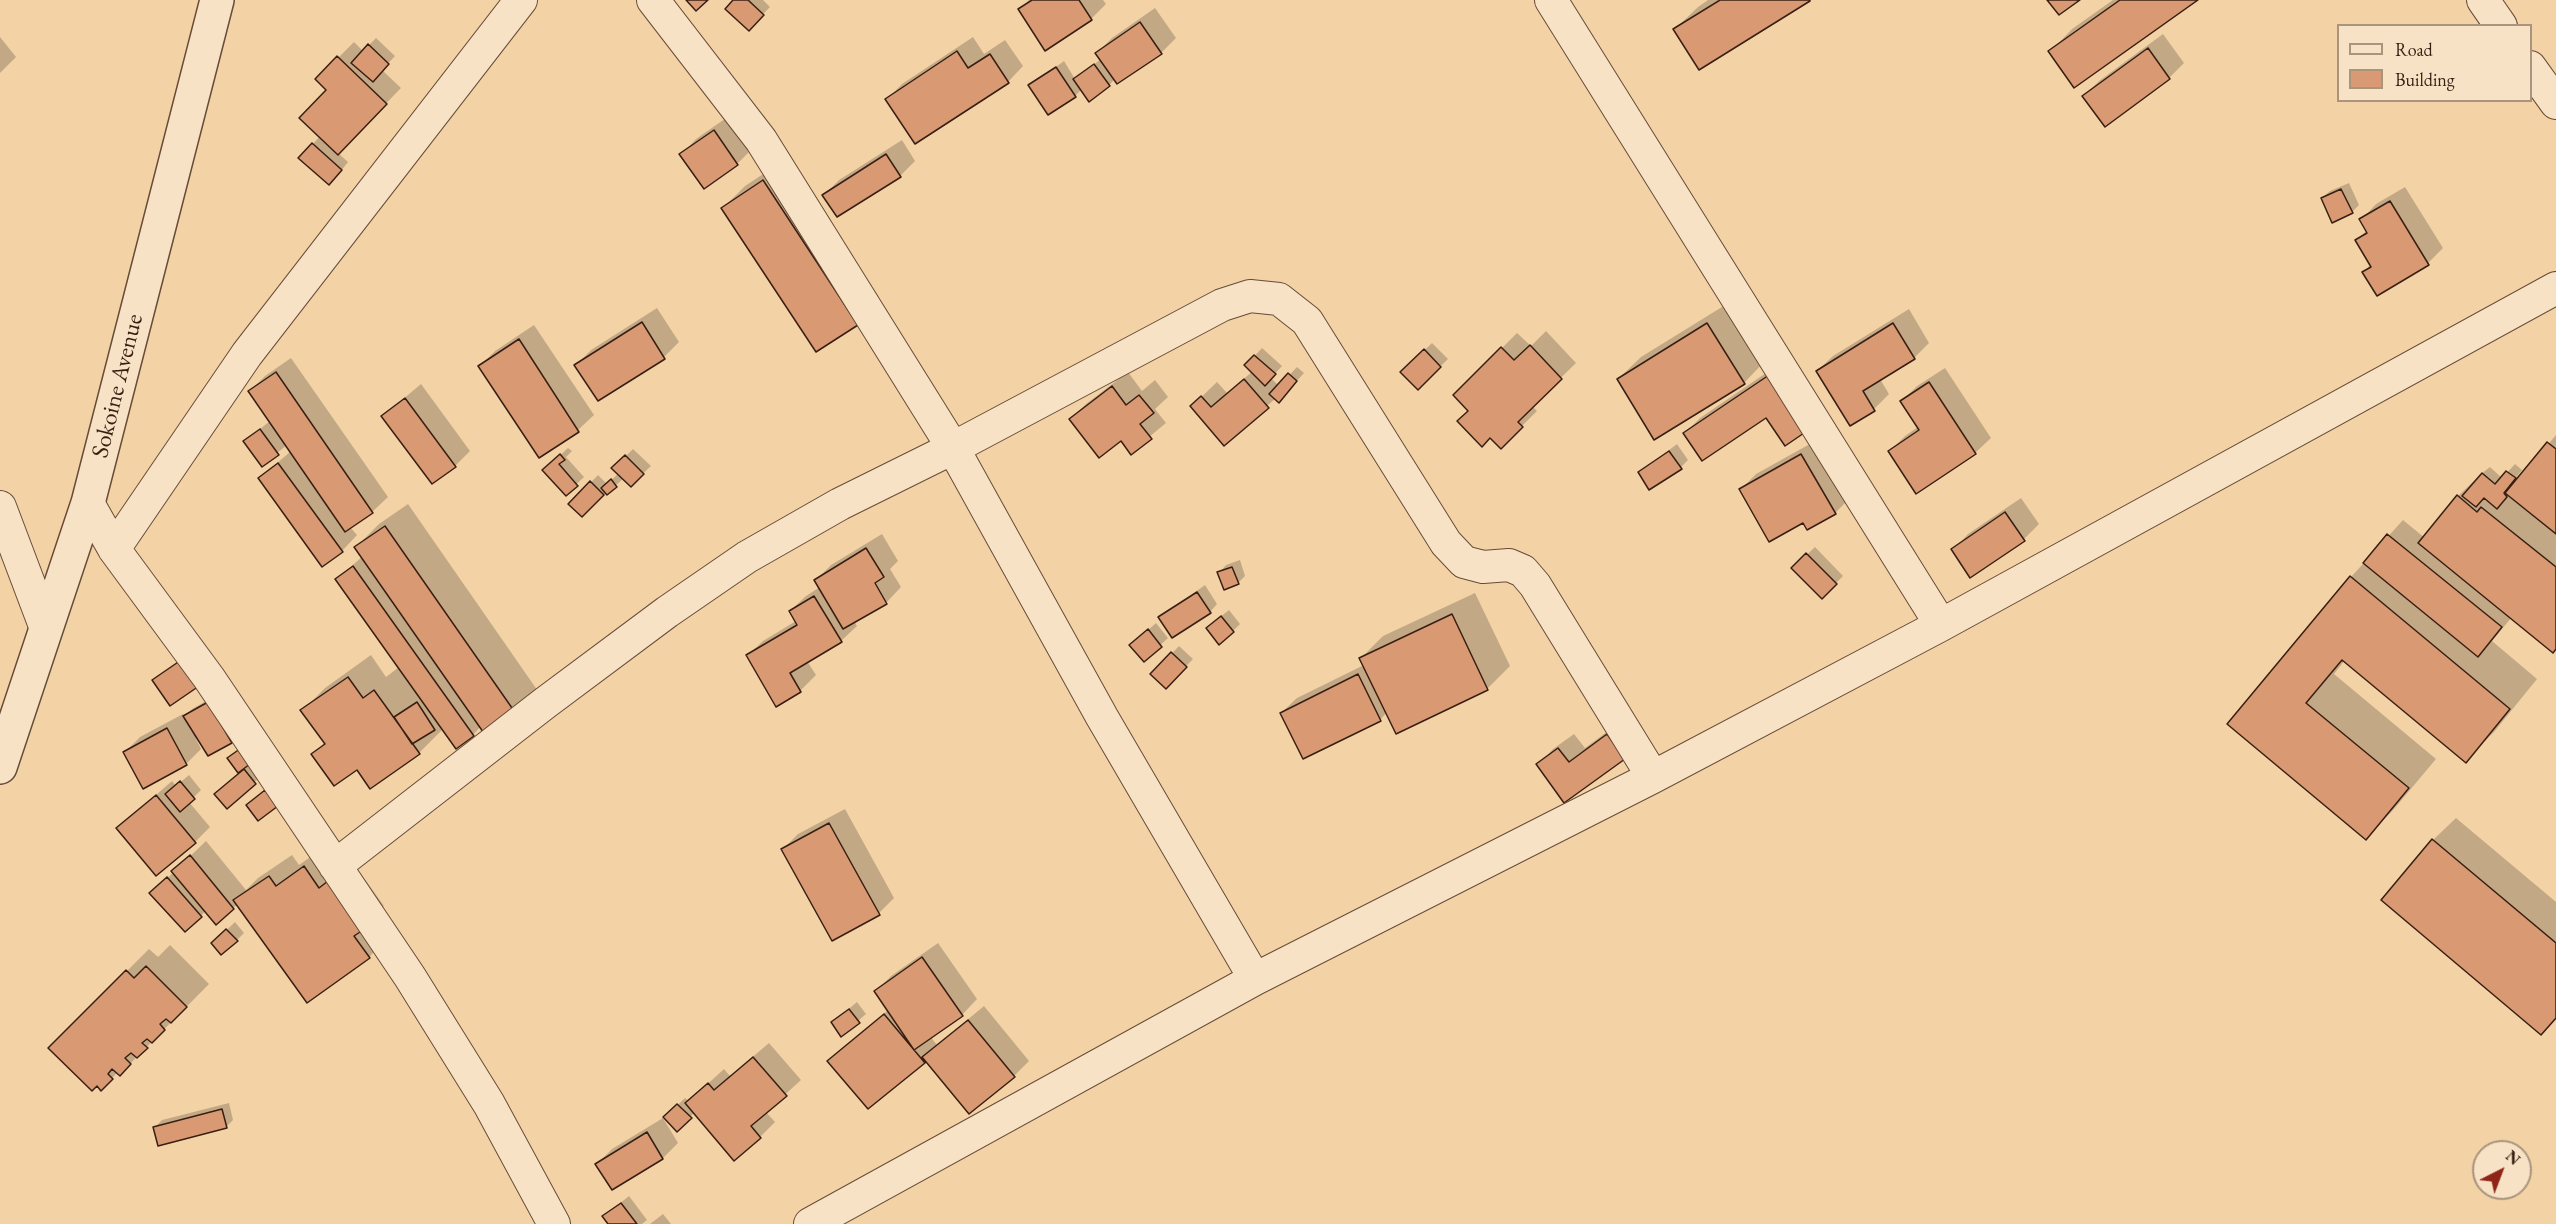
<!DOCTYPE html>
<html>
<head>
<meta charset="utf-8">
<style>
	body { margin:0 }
	#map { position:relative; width:2556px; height:1224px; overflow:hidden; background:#f3d3a6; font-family:"EB Garamond",serif }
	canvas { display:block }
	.legend { position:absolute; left:2337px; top:24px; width:195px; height:78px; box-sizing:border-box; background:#f7e2c5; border:2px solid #ab947e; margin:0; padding:8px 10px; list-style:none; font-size:18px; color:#381f13 }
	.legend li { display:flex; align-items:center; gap:12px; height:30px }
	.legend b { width:30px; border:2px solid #ab947e }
	.north { position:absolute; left:2472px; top:1140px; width:60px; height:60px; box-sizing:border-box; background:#f7e2c5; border:2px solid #ab947e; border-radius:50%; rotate:42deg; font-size:16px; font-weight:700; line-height:24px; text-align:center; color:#381f13 }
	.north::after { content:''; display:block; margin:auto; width:21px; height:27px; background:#8f2418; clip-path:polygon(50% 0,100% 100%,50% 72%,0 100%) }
</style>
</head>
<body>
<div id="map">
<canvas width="2556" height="1224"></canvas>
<ul class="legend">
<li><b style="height:8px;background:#f7e2c5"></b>Road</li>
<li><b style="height:16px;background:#d99972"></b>Building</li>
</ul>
<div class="north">N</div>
</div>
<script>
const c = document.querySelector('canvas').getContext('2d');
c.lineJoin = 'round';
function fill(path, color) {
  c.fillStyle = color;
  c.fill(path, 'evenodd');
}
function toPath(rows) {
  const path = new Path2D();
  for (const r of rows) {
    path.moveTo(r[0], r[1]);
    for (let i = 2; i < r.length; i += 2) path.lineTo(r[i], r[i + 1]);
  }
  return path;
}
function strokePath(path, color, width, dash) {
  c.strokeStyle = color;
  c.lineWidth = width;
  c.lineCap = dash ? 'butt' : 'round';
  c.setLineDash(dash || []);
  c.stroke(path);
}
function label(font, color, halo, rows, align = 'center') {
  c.font = font + ' "EB Garamond",serif';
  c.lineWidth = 4.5;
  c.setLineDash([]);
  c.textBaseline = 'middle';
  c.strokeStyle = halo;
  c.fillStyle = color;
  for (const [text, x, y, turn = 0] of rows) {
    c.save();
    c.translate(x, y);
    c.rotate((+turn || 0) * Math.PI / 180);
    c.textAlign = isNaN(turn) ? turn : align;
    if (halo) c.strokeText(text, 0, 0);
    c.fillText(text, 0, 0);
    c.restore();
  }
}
const shadow = toPath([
	[735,0,763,0,770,7,749,29],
	[1029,0,1103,0,1106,4,1091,19,1020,9],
	[1708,0,1809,0,1675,29,1698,7],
	[2113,0,2195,0,2050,52,2072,29],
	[1155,8,1176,38,1161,53,1115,79,1109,85,1082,89,1075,96,1030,86,1064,61,1075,79,1101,59,1097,53,1112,38],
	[2163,34,2184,63,2169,78,2084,96,2099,81],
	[0,37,16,57,0,73],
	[973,37,984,54,1005,40,1023,66,1008,82,887,99,902,84],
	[376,38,395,56,382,70,401,88,338,153,348,162,337,176,313,144,320,136,329,90,317,79,354,42,363,51],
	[729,116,752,149,737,164,681,155,696,139],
	[902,140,915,161,900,176,824,195,839,180],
	[786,159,857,324,723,208,745,186],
	[2349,183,2359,205,2352,212,2322,198,2330,191],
	[2405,187,2443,248,2428,263,2378,294,2364,272,2371,264,2357,240,2367,230,2361,220,2376,204],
	[1730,302,1766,360,1744,383,1618,379,1641,357],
	[657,308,679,342,664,357,599,399,576,365,591,350],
	[1909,309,1929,343,1914,358,1880,379,1889,394,1874,409,1850,424,1817,371,1833,356],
	[534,325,594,415,578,430,539,456,480,366,495,351],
	[1546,331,1576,363,1532,406,1537,411,1501,447,1455,395,1517,333,1531,346],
	[1432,343,1448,359,1418,388,1402,372],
	[1262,348,1282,366,1271,378,1279,386,1297,367,1304,373,1286,393,1276,398,1224,444,1192,406,1217,382,1227,393,1253,371,1246,365],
	[291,358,388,497,372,512,350,527,357,535,342,551,260,478,291,451,287,445,262,465,245,441,270,421,250,391,265,376],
	[1785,360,1767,416,1685,433,1700,418],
	[1945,368,1991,438,1975,453,1890,451,1905,436,1918,427,1902,401,1917,386],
	[1128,372,1142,391,1155,380,1168,397,1155,409,1166,423,1131,452,1122,439,1071,419,1086,404],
	[421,384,470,451,455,466,383,416],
	[2556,435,2556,648,2512,617,2492,641,2537,679,2494,732,2465,761,2345,660,2334,674,2436,759,2394,809,2366,838,2230,723,2351,577,2403,520,2425,538,2458,496,2481,474,2490,467,2502,478,2515,464,2522,470,2510,485,2512,487],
	[1817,440,1850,498,1835,513,1803,521,1741,489,1756,474],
	[1677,444,1688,460,1681,467,1640,472],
	[568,448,572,451,566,457,584,477,566,494,552,463],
	[633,449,651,466,631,485,624,478,582,515,570,504,598,475,607,484,619,473,614,468],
	[2021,498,2039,524,2024,539,1970,576,1953,550,1968,534],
	[408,504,540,694,481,726,473,735,443,729,419,753,357,768,313,754,325,742,302,711,325,688,371,655,386,677,399,667,337,579,363,556,356,547,379,524],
	[882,534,898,561,890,569,901,587,886,603,854,621,857,626,841,641,807,661,816,675,800,691,776,705,747,656,763,641,796,621,790,611,806,596,820,587,816,580,831,565],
	[1815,547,1843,576,1822,597,1793,568],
	[1240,560,1245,576,1238,583,1219,573,1226,565],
	[1205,585,1217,604,1210,612,1160,617],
	[1475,593,1510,666,1487,689,1396,732,1387,712,1380,720,1281,713,1297,698,1364,665,1361,658,1383,636],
	[1229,610,1240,624,1233,631,1215,621],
	[1156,623,1168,638,1144,660,1139,638],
	[1179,646,1193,659,1166,687,1152,674],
	[215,696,238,734,231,741,198,738,196,739,201,749,186,764,125,752,140,737,183,714,184,717,192,709],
	[1623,720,1624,758,1538,765,1553,749,1574,734,1585,748],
	[252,740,262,775,227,807,240,773,229,758],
	[189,775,201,790,189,802,210,827,195,842,118,828,172,781,176,786],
	[845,809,894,898,879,913,783,849,798,834],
	[2456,818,2556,902,2556,1018,2541,1033,2383,900,2433,840],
	[206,841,246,890,258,878,292,855,299,865,327,845,351,860,384,906,376,914,391,935,369,957,238,904,216,922,206,910,201,916,159,886],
	[235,922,244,933,237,940,213,943],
	[938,943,977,999,962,1015,930,1036,937,1045,984,1006,1029,1061,1014,1076,926,1059,924,1062,829,1061,888,1010,876,991,891,976],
	[170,945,209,984,120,1074,118,1072,101,1089,50,1048,149,949,158,957],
	[857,1002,866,1014,842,1035,833,1022],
	[769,1043,801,1080,766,1112,775,1122,760,1137,695,1112,677,1130,665,1117,685,1098,689,1101,724,1069,730,1076],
	[229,1103,233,1120,226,1127,154,1128,162,1120],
	[663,1118,678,1143,663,1158,612,1188,597,1164,612,1149],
	[629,1196,647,1220,642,1224,610,1224,604,1216],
	[663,1214,671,1224,650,1224]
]);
const building = toPath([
	[686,0,708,0,696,11,686,0],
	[733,0,748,0,764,15,749,31,725,9,733,0],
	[1032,0,1079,0,1092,20,1045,51,1018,9,1032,0],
	[1720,0,1810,0,1810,1,1699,70,1673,29,1720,0],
	[2047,0,2080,0,2059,15,2047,0],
	[2120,0,2198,0,2074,88,2048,51,2120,0],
	[1140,22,1162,54,1117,84,1095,53,1140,22],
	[368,44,389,64,373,82,351,63,368,44],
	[2148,48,2170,79,2105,127,2082,96,2148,48],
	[957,51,968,68,990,54,1009,83,915,144,885,99,957,51],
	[337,56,387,104,338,155,299,118,326,90,315,79,337,56],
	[1094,64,1110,86,1089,102,1073,79,1094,64],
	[1056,67,1076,97,1048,115,1028,85,1056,67],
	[714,130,738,165,704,189,679,154,714,130],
	[312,143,342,170,329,185,298,158,312,143],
	[886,154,901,177,837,217,822,195,886,154],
	[763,180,858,325,816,352,721,208,763,180],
	[2341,189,2353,213,2332,223,2321,198,2341,189],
	[2390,201,2429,265,2377,296,2362,272,2371,267,2355,240,2367,233,2359,219,2390,201],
	[642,322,665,359,598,401,574,365,642,322],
	[1707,323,1745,384,1654,440,1617,379,1707,323],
	[1893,323,1915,359,1863,391,1875,411,1850,426,1816,371,1893,323],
	[519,339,579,432,539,458,478,366,519,339],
	[1530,345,1562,379,1518,422,1523,427,1501,449,1490,438,1482,447,1457,421,1468,411,1453,395,1501,347,1514,360,1530,345],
	[1424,349,1441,367,1418,390,1400,372,1424,349],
	[1254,355,1276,374,1265,386,1244,365,1254,355],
	[276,372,373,513,345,532,248,391,276,372],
	[1288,373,1297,381,1279,403,1269,394,1288,373],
	[1769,375,1807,431,1785,446,1766,418,1702,461,1683,433,1769,375],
	[1244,379,1269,408,1224,446,1190,406,1201,396,1211,407,1244,379],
	[1929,382,1976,454,1916,494,1888,451,1919,430,1900,401,1929,382],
	[1112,386,1126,405,1139,395,1154,413,1140,424,1152,439,1131,455,1121,441,1099,458,1069,419,1112,386],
	[405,398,456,467,432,484,381,416,405,398],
	[260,429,279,455,262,467,243,441,260,429],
	[2547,442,2556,449,2556,534,2505,493,2547,442],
	[1669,451,1682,469,1649,490,1638,472,1669,451],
	[560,454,565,460,559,464,578,486,566,496,542,470,560,454],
	[1801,454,1836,514,1807,530,1803,523,1769,542,1739,489,1801,454],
	[625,455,644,474,631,487,611,468,625,455],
	[278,463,343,552,322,567,258,478,278,463],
	[2506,471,2516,478,2504,493,2507,497,2497,509,2484,498,2476,507,2462,496,2482,473,2495,484,2506,471],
	[611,479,617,487,607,495,601,488,611,479],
	[590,481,604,495,582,517,568,504,590,481],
	[2457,495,2477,512,2481,507,2556,567,2556,649,2553,653,2418,543,2457,495],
	[2005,512,2025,541,1970,578,1951,549,2005,512],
	[385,526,519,718,488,739,354,547,385,526],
	[2387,534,2502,627,2478,657,2363,563,2387,534],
	[866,548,884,577,875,583,887,604,843,629,814,580,866,548],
	[1806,553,1837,584,1822,599,1791,568,1806,553],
	[353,566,474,736,456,749,335,579,353,566],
	[1232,567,1239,584,1224,590,1217,572,1232,567],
	[2350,576,2510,709,2466,763,2342,660,2306,703,2409,788,2366,840,2227,724,2350,576],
	[1197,592,1211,613,1172,638,1158,617,1197,592],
	[814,596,842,642,790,673,801,692,776,707,746,655,797,625,789,611,814,596],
	[1452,614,1488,690,1396,734,1359,658,1452,614],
	[1221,616,1234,632,1219,645,1206,628,1221,616],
	[1148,629,1162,647,1144,662,1129,645,1148,629],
	[1171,652,1187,667,1166,689,1150,674,1171,652],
	[184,658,202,684,170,706,152,680,184,658],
	[1358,674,1381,721,1303,759,1280,713,1358,674],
	[348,677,363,698,374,690,420,754,370,789,357,770,334,786,311,754,325,744,300,710,348,677],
	[208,702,232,743,208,756,183,716,208,702],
	[417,702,435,730,412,744,394,717,417,702],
	[167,728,187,765,143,789,123,752,167,728],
	[1607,734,1625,759,1564,803,1536,764,1558,748,1569,762,1607,734],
	[244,746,254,761,238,773,227,758,244,746],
	[244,769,256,784,227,809,214,794,244,769],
	[180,781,195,799,180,812,165,794,180,781],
	[265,790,278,806,258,821,246,805,265,790],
	[156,795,196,843,156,876,116,828,156,795],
	[829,823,880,915,832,941,781,849,829,823],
	[2432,839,2556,943,2556,1018,2541,1035,2381,900,2432,839],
	[190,855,234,909,216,925,171,871,190,855],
	[304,866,319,888,328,881,363,930,354,936,370,958,307,1003,233,900,269,876,276,886,304,866],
	[167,877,202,917,185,932,149,893,167,877],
	[226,929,238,941,221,955,211,943,226,929],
	[922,957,963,1016,914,1050,874,991,922,957],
	[146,966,187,1007,171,1023,166,1019,160,1024,165,1030,152,1043,147,1039,142,1043,148,1048,137,1058,131,1053,125,1058,131,1064,120,1076,112,1069,108,1074,113,1079,101,1091,97,1086,92,1091,48,1048,126,970,134,978,146,966],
	[849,1009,860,1023,841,1037,831,1022,849,1009],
	[884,1014,925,1063,868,1109,827,1061,884,1014],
	[968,1020,1015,1077,969,1114,922,1057,968,1020],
	[753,1057,787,1096,751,1126,761,1138,734,1161,685,1103,708,1083,714,1090,753,1057],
	[677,1104,692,1118,677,1132,663,1117,677,1104],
	[222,1109,227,1128,158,1146,153,1127,222,1109],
	[647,1132,663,1159,612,1190,595,1164,647,1132],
	[621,1203,637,1224,608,1224,602,1216,621,1203]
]);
const minor = toPath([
	[653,0,761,140,953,448,1102,717,1255,979],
	[1551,0,1941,625],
	[2483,0,2501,26],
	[2530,67,2556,103],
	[88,503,114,549,209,678,410,977,489,1104,554,1224],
	[0,507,45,626],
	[114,549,247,354,521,0],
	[335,866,545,703,667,612,747,557,840,504,953,448,1222,305,1250,296,1279,299,1307,321,1446,543,1464,562,1483,567,1509,565,1523,571,1535,585,1653,777],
	[810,1224,1255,979,1653,777,1941,625,2556,288]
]);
const tertiary = toPath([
	[0,767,88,503,217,0]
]);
const streetNames = [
	["Sokoine Avenue",118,386,-76]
];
fill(shadow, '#0003');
fill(building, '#d99972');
strokePath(building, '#381f13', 1.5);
strokePath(minor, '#674c38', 34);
strokePath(tertiary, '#674c38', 36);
strokePath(minor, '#f7e2c5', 32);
strokePath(tertiary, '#f7e2c5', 33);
label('24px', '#381f13', '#f7e2c5', streetNames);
</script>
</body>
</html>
